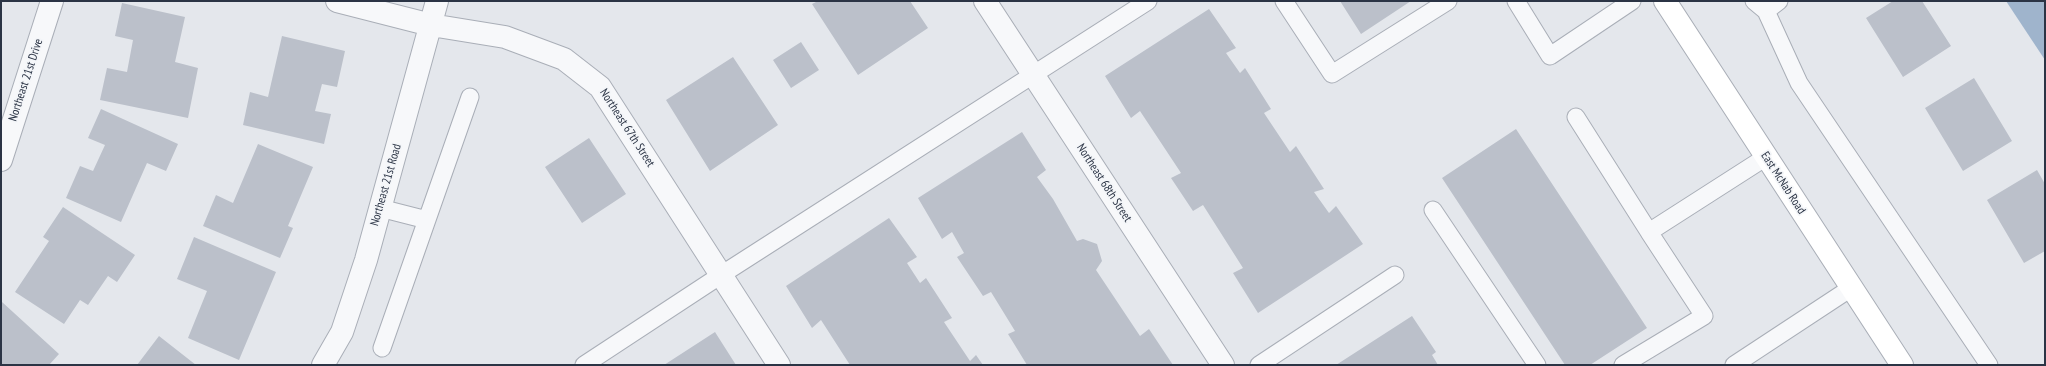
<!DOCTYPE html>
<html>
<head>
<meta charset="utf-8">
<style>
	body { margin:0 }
	#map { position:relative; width:2046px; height:366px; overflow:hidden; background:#e4e7ec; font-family:"PT Sans Narrow",sans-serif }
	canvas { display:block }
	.frame { position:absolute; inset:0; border:2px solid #2b3445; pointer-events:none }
</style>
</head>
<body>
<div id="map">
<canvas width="2046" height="366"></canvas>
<div class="frame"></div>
</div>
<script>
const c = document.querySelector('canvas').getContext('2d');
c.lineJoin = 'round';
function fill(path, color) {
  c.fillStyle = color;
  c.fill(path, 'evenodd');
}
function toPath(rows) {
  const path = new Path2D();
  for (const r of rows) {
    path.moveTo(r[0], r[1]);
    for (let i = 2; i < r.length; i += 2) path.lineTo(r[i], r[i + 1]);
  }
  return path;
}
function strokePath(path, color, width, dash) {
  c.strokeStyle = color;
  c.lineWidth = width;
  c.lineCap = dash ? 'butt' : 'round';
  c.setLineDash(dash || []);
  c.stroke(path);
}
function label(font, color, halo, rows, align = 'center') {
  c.font = font + ' "PT Sans Narrow",sans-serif';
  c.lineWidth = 3.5;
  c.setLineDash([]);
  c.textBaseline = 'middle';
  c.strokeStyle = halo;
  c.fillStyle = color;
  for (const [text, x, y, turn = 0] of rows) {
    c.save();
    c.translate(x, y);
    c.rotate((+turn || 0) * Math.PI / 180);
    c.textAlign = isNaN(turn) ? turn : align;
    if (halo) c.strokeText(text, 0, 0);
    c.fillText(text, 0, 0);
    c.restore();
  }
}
const water = toPath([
	[2006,1,2045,1,2045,60]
]);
const building = toPath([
	[818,1,910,1,928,28,858,75,812,4],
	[1340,1,1411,1,1361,34],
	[1893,1,1922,1,1951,46,1903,77,1866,18],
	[122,3,185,17,175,62,198,68,188,118,100,100,107,68,127,72,133,40,115,36],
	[1209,9,1236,48,1226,53,1240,73,1245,68,1271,109,1264,113,1290,152,1296,146,1324,189,1314,192,1329,213,1336,206,1363,244,1258,313,1233,273,1243,268,1203,205,1193,211,1171,178,1181,173,1140,111,1131,118,1105,76],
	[282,36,345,51,337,87,322,84,315,111,331,114,324,144,243,125,250,92,268,97],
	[801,42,819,70,791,88,773,60],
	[733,57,778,125,710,171,666,100],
	[1974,78,2012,141,1963,171,1925,108],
	[101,109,178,144,166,171,147,163,121,222,66,198,80,166,93,171,105,145,88,138],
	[1516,129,1647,328,1590,365,1565,365,1442,178],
	[1022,132,1046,170,1037,177,1053,199,1077,241,1083,239,1097,244,1102,261,1096,270,1140,336,1149,329,1173,365,1027,365,1008,334,1015,331,991,292,983,296,957,257,964,253,952,232,942,239,918,198],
	[589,138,626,194,582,223,545,167],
	[258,144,313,167,288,226,293,228,280,258,203,226,216,195,233,203],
	[2037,170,2045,184,2045,251,2024,263,1987,200],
	[63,207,135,255,117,282,108,276,88,305,80,300,64,324,15,292,49,241,43,237],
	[889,218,917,257,907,263,920,283,926,278,952,318,944,322,970,361,976,355,983,365,850,365,821,320,812,328,786,286],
	[194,237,276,272,239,360,188,338,207,291,177,279],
	[2,302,59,354,49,365,1,365],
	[1412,316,1436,352,1432,355,1438,365,1336,365],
	[715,332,736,365,664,365],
	[159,336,196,365,137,365]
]);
const lane = toPath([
	[1284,1,1332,74,1448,1],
	[1516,1,1550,56,1632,1],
	[1754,1,1766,11,1799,83,1989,365],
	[1766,11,1779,1],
	[1576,117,1649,232,1766,157],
	[380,208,427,220],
	[1433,210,1537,365],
	[382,348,470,97],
	[584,365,721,275,1148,1],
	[1259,365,1395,275],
	[1623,365,1704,316,1649,232],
	[1734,365,1851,288]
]);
const street = toPath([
	[337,1,431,25,505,37,564,59,600,87,779,365],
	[985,1,1223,365],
	[1,160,52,1],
	[323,365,342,332,366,260,437,1]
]);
const secondary = toPath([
	[1665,1,1902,365]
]);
const streetNames = [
	["Northeast 21st Drive",26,80,-72],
	["Northeast 67th Street",627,128,57],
	["Northeast 68th Street",1104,183,57],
	["East McNab Road",1783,183,57],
	["Northeast 21st Road",386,185,-74]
];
fill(water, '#9fb4cc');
fill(building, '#bbc0ca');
strokePath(lane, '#a9aeb7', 19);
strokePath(street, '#a9aeb7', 24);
strokePath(secondary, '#a9aeb7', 24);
strokePath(lane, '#f7f8fa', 17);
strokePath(street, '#f7f8fa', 22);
strokePath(secondary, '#fff', 22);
label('12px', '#2b3445', '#f4f6f9', streetNames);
</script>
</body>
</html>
